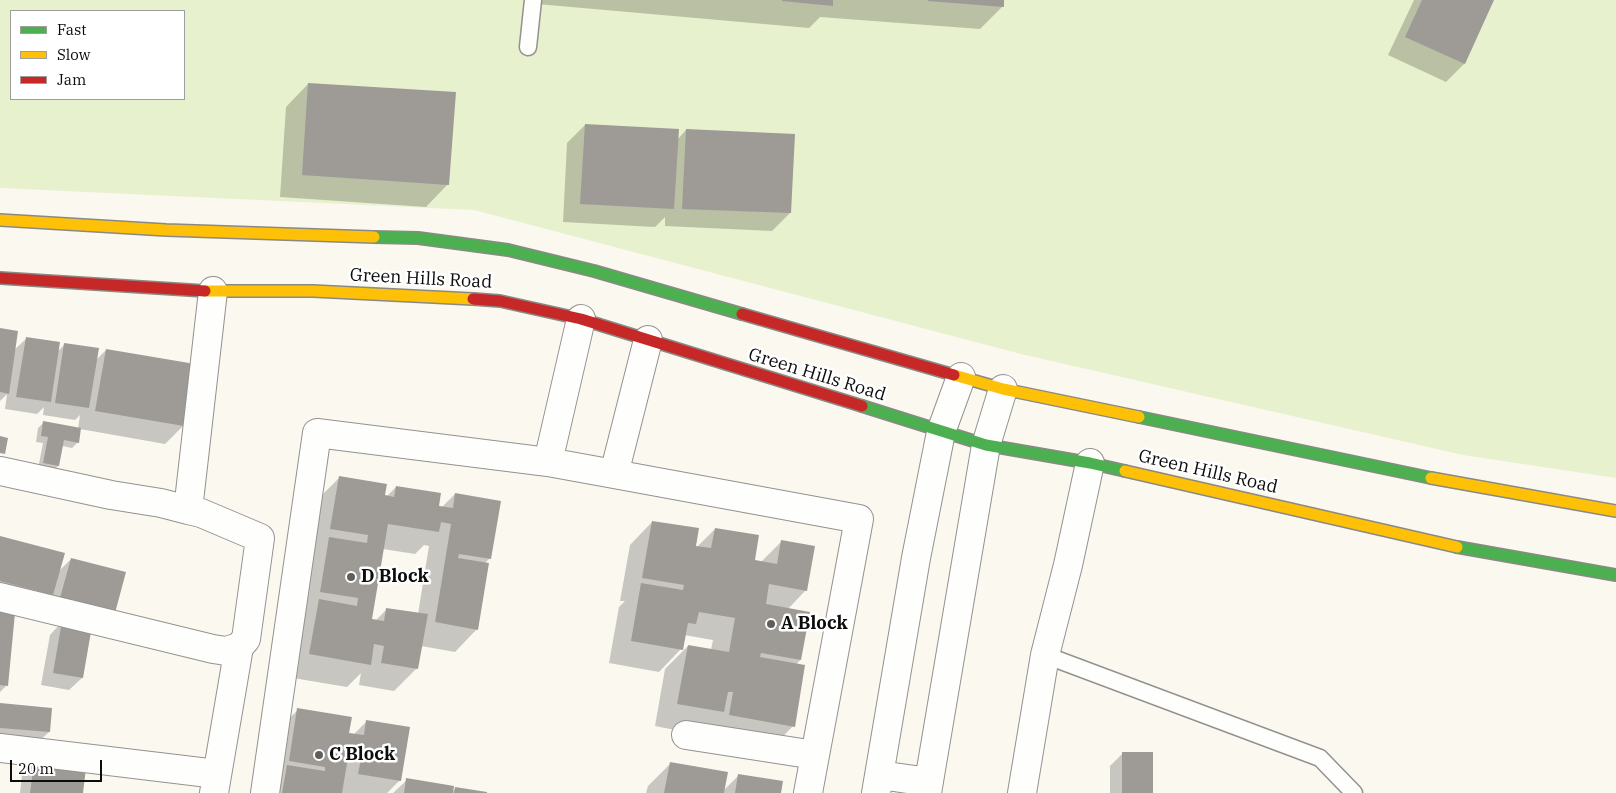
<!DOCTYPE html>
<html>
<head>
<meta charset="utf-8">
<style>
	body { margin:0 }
	#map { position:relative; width:1616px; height:793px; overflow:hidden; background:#fbf8f0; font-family:"IBM Plex Serif",serif }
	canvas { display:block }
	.legend { position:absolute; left:10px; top:10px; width:175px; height:90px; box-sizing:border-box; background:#fff; border:1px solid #9e9e9e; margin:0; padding:6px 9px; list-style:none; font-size:15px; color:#0c0c0c }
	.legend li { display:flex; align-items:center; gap:10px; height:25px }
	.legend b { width:25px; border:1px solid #9e9e9e }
	.scale { position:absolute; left:10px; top:760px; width:92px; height:22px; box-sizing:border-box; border:2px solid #0c0c0c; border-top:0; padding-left:6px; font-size:15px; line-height:18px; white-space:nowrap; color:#0c0c0c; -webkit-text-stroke:4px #fff; paint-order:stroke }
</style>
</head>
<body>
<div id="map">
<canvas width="1616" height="793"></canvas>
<ul class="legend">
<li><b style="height:6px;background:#4caf50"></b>Fast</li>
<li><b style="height:6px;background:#ffc107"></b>Slow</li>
<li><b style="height:6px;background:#c62828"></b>Jam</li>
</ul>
<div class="scale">20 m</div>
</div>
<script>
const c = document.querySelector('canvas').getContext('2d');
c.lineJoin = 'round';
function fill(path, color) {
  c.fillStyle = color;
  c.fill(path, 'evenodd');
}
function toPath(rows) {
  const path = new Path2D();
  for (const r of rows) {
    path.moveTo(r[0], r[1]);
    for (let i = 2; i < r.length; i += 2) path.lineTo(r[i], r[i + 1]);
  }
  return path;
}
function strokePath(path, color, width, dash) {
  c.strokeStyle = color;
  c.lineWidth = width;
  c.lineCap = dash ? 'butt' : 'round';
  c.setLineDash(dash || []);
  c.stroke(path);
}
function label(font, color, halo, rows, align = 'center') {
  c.font = font + ' "IBM Plex Serif",serif';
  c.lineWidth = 5;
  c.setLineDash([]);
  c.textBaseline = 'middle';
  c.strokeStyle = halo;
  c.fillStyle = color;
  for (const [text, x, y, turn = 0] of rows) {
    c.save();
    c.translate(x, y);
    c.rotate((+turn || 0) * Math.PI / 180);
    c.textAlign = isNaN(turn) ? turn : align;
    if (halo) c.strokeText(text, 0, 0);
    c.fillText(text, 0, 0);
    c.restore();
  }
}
const green = toPath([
	[0,0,1616,0,1616,478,1463,455,1021,354,474,210,0,188],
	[11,11,184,11,184,99,11,99]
]);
const shadow = toPath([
	[537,0,1003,0,1002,7,980,29,820,17,809,28,537,4],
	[1414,0,1493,0,1464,64,1446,82,1388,55],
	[308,84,448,184,426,207,280,197,286,107],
	[585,125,677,140,686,130,790,213,772,231,665,226,665,217,655,227,563,222,567,143],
	[0,329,14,350,26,339,58,351,65,344,95,361,106,350,183,426,165,444,80,429,78,442,72,448,62,446,58,466,52,472,38,469,43,443,36,442,38,428,44,422,78,429,80,415,75,420,43,415,44,407,37,414,5,409,7,394,0,401],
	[339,478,386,497,396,487,442,507,455,494,490,558,484,564,477,629,455,652,421,646,417,668,394,691,359,685,361,673,347,687,287,677,296,623,305,615,298,614,307,561,315,552,308,551,317,500],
	[424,545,429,546,418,614,387,609,375,621,370,620,383,549,415,554],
	[652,522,697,547,715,529,753,561,761,562,781,542,806,590,788,609,800,660,796,665,793,726,771,749,655,726,665,669,688,646,711,650,713,640,684,635,681,649,659,672,609,663,619,607,625,601,620,601,630,545],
	[0,537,58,572,71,559,124,573,48,611,53,594,40,606,0,596],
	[0,613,7,685,0,692],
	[62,622,91,627,82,678,69,690,41,685,50,635],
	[0,704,49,732,36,744,0,741],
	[298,710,348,734,353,735,367,721,400,780,387,793,264,793,275,732],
	[1122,754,1152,793,1110,793,1110,766],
	[34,763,81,793,20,793,22,775],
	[670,764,723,791,739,775,779,793,646,793,648,786],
	[407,780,452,792,456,788,486,793,393,793]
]);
const building = toPath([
	[782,0,833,0,833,6,782,1],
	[928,0,1004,0,1004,7,928,1],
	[1422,0,1494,0,1465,64,1405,37],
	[308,83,456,92,449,185,302,175],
	[585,124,679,129,674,209,580,204],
	[686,129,795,134,791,213,682,209],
	[0,328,18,331,9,394,0,392],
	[26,337,60,342,51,402,16,397],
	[64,343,99,348,89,408,55,403],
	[106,349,195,364,184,426,95,411],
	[43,421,81,428,79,443,64,440,59,466,43,463,48,437,41,436],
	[0,436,8,438,5,454,0,453],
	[339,476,387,484,385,495,394,497,396,486,441,493,439,506,453,508,455,493,501,501,491,559,459,554,458,558,489,563,478,630,435,622,451,524,441,522,439,532,388,524,372,619,384,621,386,608,428,614,418,669,381,663,384,646,374,644,371,665,309,654,319,599,357,606,358,598,320,592,329,537,367,543,368,535,330,529],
	[652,521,699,528,696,546,711,548,715,528,759,535,755,560,777,564,781,540,815,546,807,591,769,584,766,604,810,612,801,660,761,653,760,657,805,665,795,727,729,715,733,692,728,692,724,712,677,704,688,645,729,652,735,618,699,612,696,624,688,623,683,650,631,641,641,583,683,590,684,585,642,578],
	[0,536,65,553,53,595,0,581],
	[71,558,126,572,115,613,60,598],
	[0,611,15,613,8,686,0,685],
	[62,621,92,626,83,678,53,673],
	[0,703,52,708,50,732,0,728],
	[297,708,352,717,349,733,364,735,366,720,410,727,401,781,358,774,363,748,350,746,342,793,282,793,287,765,325,771,325,767,289,761],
	[1122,752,1153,752,1153,793,1122,793],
	[34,762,86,768,83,793,30,793],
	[670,762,728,772,724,793,664,793],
	[738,774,783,781,781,793,735,793],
	[406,778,454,786,453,793,404,793],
	[455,787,487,792,487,793,454,793]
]);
const lane = toPath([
	[528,47,533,0],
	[1045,655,1320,758,1354,793]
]);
const street = toPath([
	[648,340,614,474,859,519,808,793],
	[548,462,614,474],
	[0,471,111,495,161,503,188,510,213,291],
	[0,597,213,649,226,651,239,647,246,639,260,538,201,513,188,510],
	[686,735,815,755],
	[0,748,217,774],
	[880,775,929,782],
	[214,793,239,647],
	[265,793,317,433,548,462,581,319],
	[876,793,916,558,941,432,961,377],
	[927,793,986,445,1003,389],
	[1022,793,1045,655,1068,565,1090,463]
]);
const fast = toPath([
	[374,237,418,238,508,250,594,271,742,314],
	[862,406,986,445,1090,463,1125,471],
	[1139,417,1431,478],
	[1457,547,1616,575]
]);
const slow = toPath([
	[0,220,166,230,374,237],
	[205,291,313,291,473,299],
	[954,375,1003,389,1139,417],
	[1125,471,1457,547],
	[1431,478,1616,511]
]);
const jam = toPath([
	[0,278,205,291],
	[473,299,500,301,581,319,862,406],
	[742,314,954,375]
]);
const markers = [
	[351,577,5,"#605f5c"],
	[771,624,5,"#605f5c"],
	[319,755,5,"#605f5c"]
];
const streetNames = [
	["Green Hills Road",421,279,3],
	["Green Hills Road",817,375,17],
	["Green Hills Road",1208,472,13]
];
const poiNames = [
	["D Block",361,577],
	["A Block",781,624],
	["C Block",329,755]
];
fill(green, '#e8f1ce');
fill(shadow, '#0003');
fill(building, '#9e9a96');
strokePath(lane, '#94928f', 19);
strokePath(street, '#94928f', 30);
strokePath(fast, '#8a8985', 14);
strokePath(slow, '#8a8985', 14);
strokePath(jam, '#8a8985', 14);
strokePath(lane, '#fefefd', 16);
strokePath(street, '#fefefd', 28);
strokePath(fast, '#4caf50', 11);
strokePath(slow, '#ffc107', 11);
strokePath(jam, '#c62828', 11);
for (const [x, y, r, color] of markers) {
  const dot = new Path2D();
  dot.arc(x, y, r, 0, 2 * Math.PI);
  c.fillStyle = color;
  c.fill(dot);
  strokePath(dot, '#fff', 2);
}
label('18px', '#0c0c0c', '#fff', streetNames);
label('bold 18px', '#0c0c0c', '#fff', poiNames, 'left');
</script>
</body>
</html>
